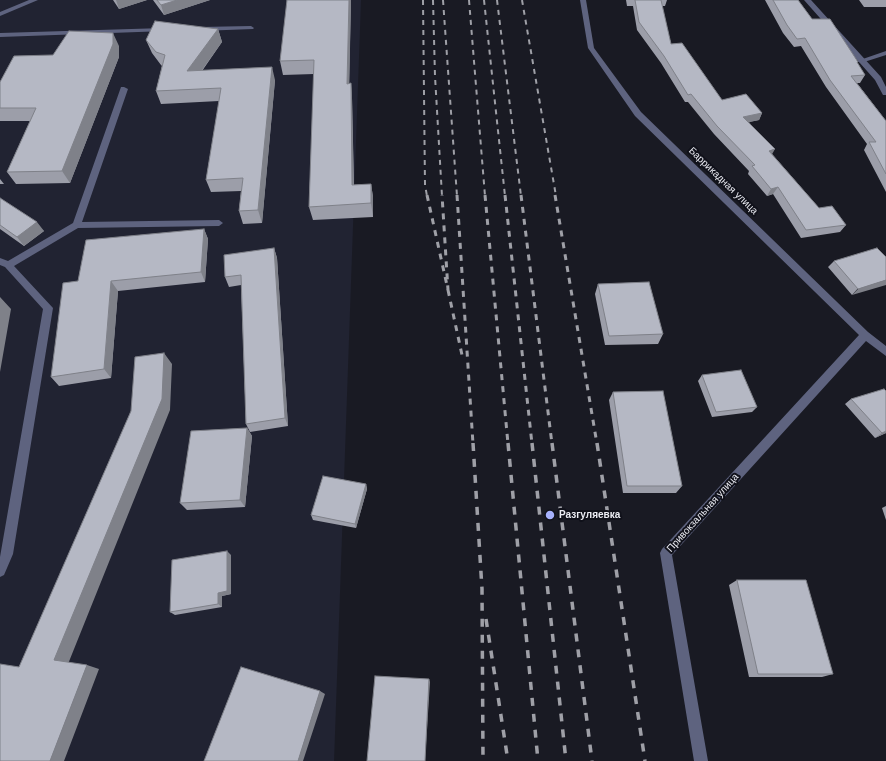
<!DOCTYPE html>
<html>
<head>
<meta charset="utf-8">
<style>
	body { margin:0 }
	canvas { display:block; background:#191a23 }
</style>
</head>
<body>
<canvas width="886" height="761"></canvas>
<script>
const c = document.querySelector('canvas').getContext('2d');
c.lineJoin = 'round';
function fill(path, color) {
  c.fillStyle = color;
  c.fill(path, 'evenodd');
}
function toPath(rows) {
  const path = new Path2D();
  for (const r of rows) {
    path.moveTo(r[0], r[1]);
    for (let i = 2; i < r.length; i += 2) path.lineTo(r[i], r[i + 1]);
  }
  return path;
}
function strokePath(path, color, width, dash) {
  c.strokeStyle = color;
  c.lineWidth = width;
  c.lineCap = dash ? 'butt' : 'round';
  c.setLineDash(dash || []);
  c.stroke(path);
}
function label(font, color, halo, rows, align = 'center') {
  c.font = font + ' Arial,sans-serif';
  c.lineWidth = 4;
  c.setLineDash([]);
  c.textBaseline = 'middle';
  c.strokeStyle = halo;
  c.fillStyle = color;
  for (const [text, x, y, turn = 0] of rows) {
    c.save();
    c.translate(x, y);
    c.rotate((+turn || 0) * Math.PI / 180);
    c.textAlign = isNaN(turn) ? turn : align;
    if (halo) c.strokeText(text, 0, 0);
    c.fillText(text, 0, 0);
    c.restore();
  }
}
const built = toPath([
	[0,0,361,0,334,761,0,761]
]);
const lane = toPath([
	[29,0,38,0,0,16,0,12,29,0],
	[251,26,254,28,253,29,200,31,197,29,200,27,251,26],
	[164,28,166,29,166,31,0,37,0,33,164,28],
	[886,51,886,55,861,63,857,61,886,51],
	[121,87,124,87,128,89,82,222,219,220,223,223,219,226,78,228,14,266,53,308,13,554,4,575,0,577,0,557,43,309,5,267,0,265,0,258,8,261,73,223,121,87]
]);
const street = toPath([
	[580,0,586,0,594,48,641,112,868,332,886,346,886,356,866,341,672,555,708,761,694,761,660,553,662,549,859,335,635,116,588,48,580,0],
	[804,0,811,0,881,77,886,87,886,95,883,95,875,80,804,0]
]);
const railFar2 = toPath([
	[423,0,425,185,427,196],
	[433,0,435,76,442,196],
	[443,0,457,196],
	[469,0,485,196],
	[484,0,505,196],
	[497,0,521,196],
	[522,0,556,196]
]);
const railFar1 = toPath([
	[427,195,448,290,442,195],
	[457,195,473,444],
	[485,195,508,444],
	[505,195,532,444],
	[521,195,552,444],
	[555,195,597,444],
	[448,290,462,355]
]);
const rail = toPath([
	[473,443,482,589,483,761],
	[508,443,538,761],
	[532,443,566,761],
	[552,443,592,761],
	[597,443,645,761],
	[486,619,508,761]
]);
const wall = toPath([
	[113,0,147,0,119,9],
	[153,0,210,0,164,15],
	[351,0,349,84,351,83,352,98,354,185,371,184,373,197,373,217,313,220,309,207,314,74,283,75,280,61],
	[626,0,667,0,665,6,662,6,671,44,722,100,762,113,759,120,749,122,772,154,819,208,846,225,840,232,801,238,773,194,767,196,748,174,749,171,714,134,688,102,685,102,661,63,637,30,633,6,627,6],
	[765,0,798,0,812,19,857,63,865,75,860,83,857,83,886,121,886,192,864,150,867,144,826,87,801,46,794,47,783,33],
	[859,0,886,0,886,7,864,7],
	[218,29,222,42,202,71,275,80,262,223,243,224,239,211,241,191,211,192,206,180,219,101,161,104,156,91,162,66,161,65,152,53,146,40],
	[119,46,119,57,70,183,16,184,7,172,30,121,0,121,0,82,53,55],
	[0,179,4,184,0,184],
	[0,198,44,231,24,246,0,229],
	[204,229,208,239,205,282,118,291,111,378,59,386,51,377,78,281],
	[274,248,277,258,288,426,250,432,246,424,241,285,229,287,225,277],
	[886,257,852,295,828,267,834,261],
	[598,284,663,334,658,344,605,345,595,294],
	[702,375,757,407,752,412,712,417,698,381],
	[886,391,886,433,875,438,845,404,851,399],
	[613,392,682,486,676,493,623,493,609,400],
	[247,428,252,436,245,507,187,510,180,503],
	[366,484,367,489,356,528,313,520,311,515],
	[886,506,886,520,882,508],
	[231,555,231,594,222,596,222,607,175,615,170,612],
	[737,580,833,674,822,677,749,677,729,585]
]);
const shadedWall = toPath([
	[116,0,147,0,119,9],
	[177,0,210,0,164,15,161,5],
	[349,0,351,0,349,98,347,84],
	[218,29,222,42,192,84,187,71],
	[113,33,119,46,119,57,70,183,62,171],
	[272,67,275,80,262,223,258,210],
	[351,83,352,98,354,199,352,185],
	[762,113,759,120,740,124,743,117],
	[775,149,771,156,769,151],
	[371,184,373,197,373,217,371,203],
	[778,187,773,194,767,196,771,189],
	[37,222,44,231,24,246,17,237],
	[204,229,208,239,205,282,201,272],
	[274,248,277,258,288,426,285,418],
	[886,280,886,285,852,295,858,289],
	[111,281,118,291,111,378,104,369],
	[0,297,11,309,0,372],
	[164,353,172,364,170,410,68,664,54,660],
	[247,428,252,436,245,507,240,500],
	[886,431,886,433,875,438,882,433],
	[366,484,367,489,356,528,355,524],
	[227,551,231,555,231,594,222,596,222,607,218,604,218,593],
	[87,665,99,669,64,761,50,761],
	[429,679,430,682,425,761],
	[320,691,325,694,303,761,298,761]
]);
const building = toPath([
	[157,0,177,0,161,5,157,0],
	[287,0,349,0,347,84,351,83,352,185,371,184,371,203,309,207,314,60,280,61,287,0],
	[635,0,661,0,671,44,682,43,722,100,746,94,762,113,743,117,775,149,769,151,819,208,832,206,846,225,806,230,778,187,771,189,752,166,755,165,717,126,691,94,688,95,664,56,639,22,635,0],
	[773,0,798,0,812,19,830,19,858,62,857,62,865,75,851,76,886,121,886,174,869,142,876,142,830,80,805,38,797,39,787,25,773,0],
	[155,21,218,29,187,71,272,67,258,210,239,211,243,178,206,180,221,88,156,91,165,55,156,52,146,40,155,21],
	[69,31,113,33,113,44,62,171,7,172,36,108,0,108,0,82,14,56,53,55,69,31],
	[0,198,37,222,17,237,0,225,0,198],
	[204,229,201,272,111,281,104,369,51,377,63,283,78,281,86,240,204,229],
	[274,248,285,418,246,424,241,275,225,277,224,255,274,248],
	[877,248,886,257,886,280,858,289,834,261,877,248],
	[649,282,663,334,609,336,598,284,649,282],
	[164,353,162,399,54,660,87,665,50,761,0,761,0,664,19,667,131,411,135,357,164,353],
	[741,370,757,407,716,412,702,375,741,370],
	[884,389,886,391,886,431,882,433,851,399,884,389],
	[663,391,682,486,627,486,613,392,663,391],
	[247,428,240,500,180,503,191,431,247,428],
	[323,476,366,484,355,524,311,515,323,476],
	[227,551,227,591,218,593,218,604,170,612,172,560,227,551],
	[737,580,806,580,833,674,758,674,737,580],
	[241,667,320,691,298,761,204,761,241,667],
	[375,676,429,679,425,761,367,761,375,676]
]);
const markers = [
	[550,515,5,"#a6b1fc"]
];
const streetNames = [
	["Баррикадная улица",723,181,44],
	["Привокзальная улица",703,513,-48]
];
const poiNames = [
	["Разгуляевка",559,515]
];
fill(built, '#212332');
fill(lane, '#5e637f');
fill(street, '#5e637f');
strokePath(railFar2, '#9fa0a7', 2, [5, 5]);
strokePath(railFar1, '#9fa0a7', 3, [6, 6]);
strokePath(rail, '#9fa0a7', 3.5, [8, 8]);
fill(wall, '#9c9ea9');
fill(shadedWall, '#7f8189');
fill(building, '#b5b8c4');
strokePath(building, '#7f8189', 1);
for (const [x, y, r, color] of markers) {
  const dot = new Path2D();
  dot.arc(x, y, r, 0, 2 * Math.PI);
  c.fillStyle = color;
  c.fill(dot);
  strokePath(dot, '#10111a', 1.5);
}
label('10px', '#ebecf3', '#10111a', streetNames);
label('bold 10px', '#ebecf3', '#10111a', poiNames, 'left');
</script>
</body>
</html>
